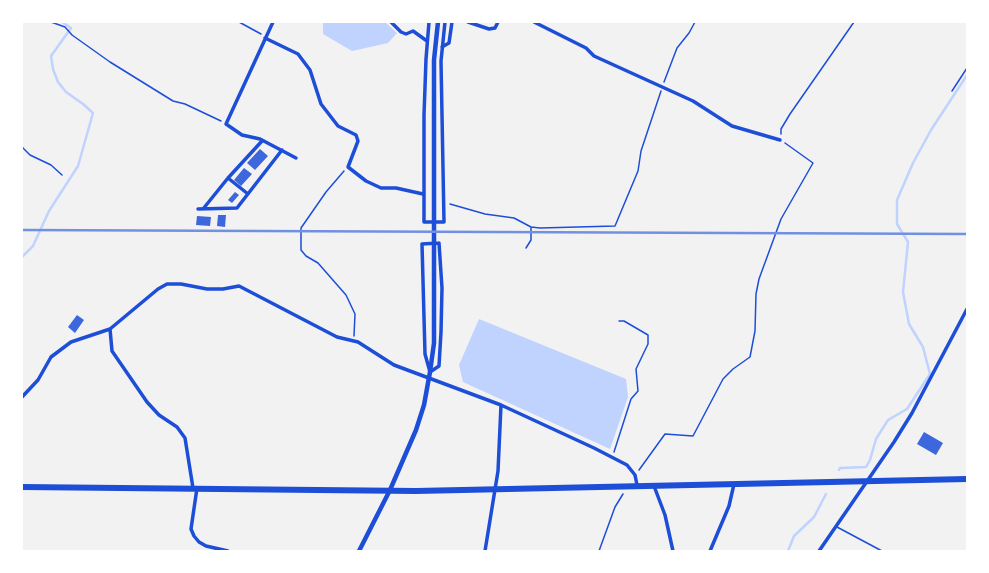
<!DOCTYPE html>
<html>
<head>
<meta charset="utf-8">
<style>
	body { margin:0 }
	#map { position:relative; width:989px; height:573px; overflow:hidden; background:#f2f2f2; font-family:Barlow,sans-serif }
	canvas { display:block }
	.frame { position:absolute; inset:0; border:23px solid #fff; pointer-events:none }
</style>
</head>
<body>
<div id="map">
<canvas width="989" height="573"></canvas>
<div class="frame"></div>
</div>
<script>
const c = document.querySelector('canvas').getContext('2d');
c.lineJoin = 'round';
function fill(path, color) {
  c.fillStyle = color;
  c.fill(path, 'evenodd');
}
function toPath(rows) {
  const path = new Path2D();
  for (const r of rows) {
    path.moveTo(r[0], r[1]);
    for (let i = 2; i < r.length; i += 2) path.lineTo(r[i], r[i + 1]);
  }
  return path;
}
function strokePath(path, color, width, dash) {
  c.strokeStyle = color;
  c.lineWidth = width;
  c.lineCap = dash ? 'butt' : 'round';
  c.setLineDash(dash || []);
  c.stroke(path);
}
const water = toPath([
	[323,22,385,22,397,33,388,43,352,51,323,34],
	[479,319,626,379,628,397,610,449,463,382,459,365]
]);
const stream = toPath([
	[22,257,33,246,49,211,78,166,93,113,83,104,66,92,58,82,53,69,51,56,71,28,62,22],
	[839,470,840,468,866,467,870,460,876,439,888,420,907,409,930,374,923,347,909,324,903,292,908,242,897,224,897,200,913,163,931,130,967,75],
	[788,551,794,536,814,517,826,494]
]);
const building = toPath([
	[260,149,268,156,255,170,247,163],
	[244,168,252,174,241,186,234,180],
	[235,192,239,195,232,203,228,200],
	[218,215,226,215,225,227,217,226],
	[197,216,211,217,210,226,196,225],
	[77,315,84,320,75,333,68,327],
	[924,432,943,443,936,455,917,444]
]);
const path = toPath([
	[51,22,65,27,72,35,110,62,173,101,185,104,221,121],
	[239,22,261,34],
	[664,82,677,48,689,33,695,22],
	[952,91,967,68],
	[781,134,781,129,790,114,854,22],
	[22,147,30,155,51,165,62,175],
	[344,171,326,192,301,228,301,250,306,256,318,263,346,295,355,314,354,336],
	[450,204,485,214,514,218,531,227,540,228,615,226,638,171,641,151,661,91],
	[526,248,531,240,531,227],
	[614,452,631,399,638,391,636,369,648,344,648,335,624,321,619,321],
	[639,470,665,434,693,436,723,379,733,369,750,357,755,331,756,294,759,279,781,219,813,163,785,143],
	[599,551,615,507,623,494]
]);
const service = toPath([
	[837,527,882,551]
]);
const minor = toPath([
	[273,22,226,124,242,135,260,139,296,158],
	[391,22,401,32,406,34,413,31,427,41],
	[429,22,426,59,424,115,424,222,444,222,441,61,445,22],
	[468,22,489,29,495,28,498,22],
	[534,22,586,48,594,56,693,101,732,126,780,140],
	[265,38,298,54,310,70,321,104,338,126,356,135,358,141,348,167,366,181,381,188,396,188,423,194],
	[442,47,449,43,452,22],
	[228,178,248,194],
	[198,209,237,208,282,150],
	[203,209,228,178,262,141],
	[439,243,442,288,441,332,439,366,430,372,425,354,422,244,439,243],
	[110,329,112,351,147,402,159,415,177,427,185,438,193,488],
	[22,397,38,380,51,357,71,342,110,329,158,289,167,284,181,284,207,289,223,289,239,286,337,337,358,342,394,365,501,405,594,448,627,465,635,475,637,485],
	[654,486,665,515,673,551],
	[197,488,191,529,194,536,199,542,206,546,228,551],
	[485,551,498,471,501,405],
	[710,551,729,506,734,484],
	[819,551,894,442,912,413,967,309]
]);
const tertiary = toPath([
	[359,551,390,490,416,430,424,405,430,372,434,343,434,60,438,22]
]);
const trunk = toPath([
	[22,487,416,491,967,479]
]);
const rail = toPath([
	[22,230,967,234]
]);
fill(water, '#bfd3fe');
strokePath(stream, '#bfd3fe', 2.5);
fill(building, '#3d67dc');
strokePath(path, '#1d4ed8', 1.5);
strokePath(service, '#1d4ed8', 1.5);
strokePath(minor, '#1d4ed8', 3.5);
strokePath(tertiary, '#1d4ed8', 4.5);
strokePath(trunk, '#1d4ed8', 6);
strokePath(rail, '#7290e2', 2.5);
</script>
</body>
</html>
